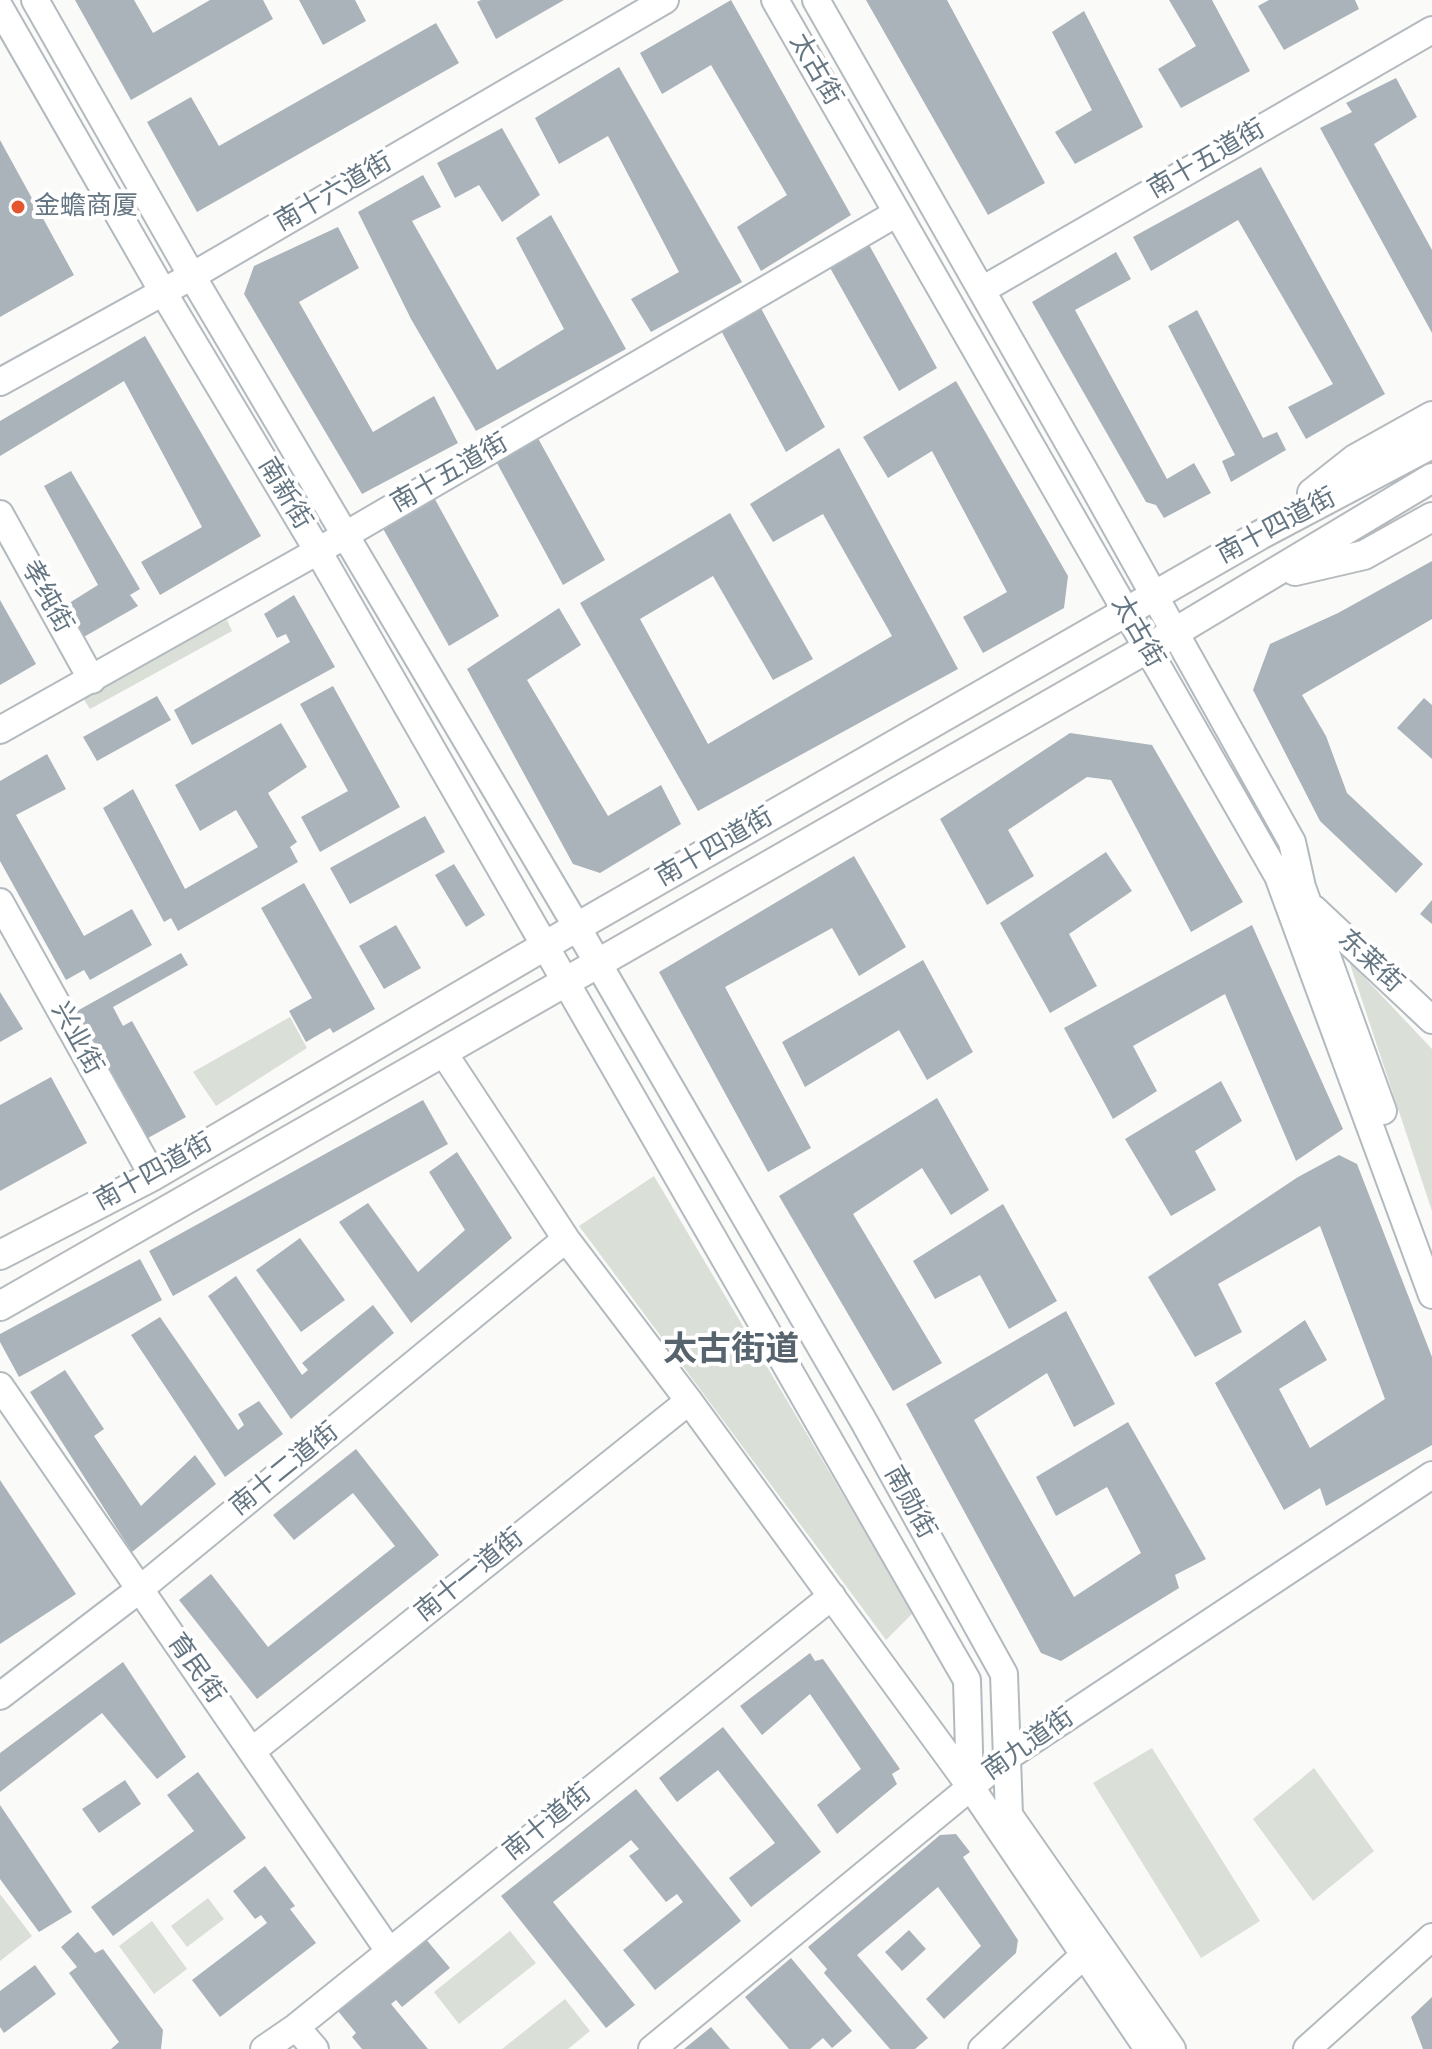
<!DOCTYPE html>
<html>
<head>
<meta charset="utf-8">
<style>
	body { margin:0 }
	canvas { display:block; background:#fafaf8 }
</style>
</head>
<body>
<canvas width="1432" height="2049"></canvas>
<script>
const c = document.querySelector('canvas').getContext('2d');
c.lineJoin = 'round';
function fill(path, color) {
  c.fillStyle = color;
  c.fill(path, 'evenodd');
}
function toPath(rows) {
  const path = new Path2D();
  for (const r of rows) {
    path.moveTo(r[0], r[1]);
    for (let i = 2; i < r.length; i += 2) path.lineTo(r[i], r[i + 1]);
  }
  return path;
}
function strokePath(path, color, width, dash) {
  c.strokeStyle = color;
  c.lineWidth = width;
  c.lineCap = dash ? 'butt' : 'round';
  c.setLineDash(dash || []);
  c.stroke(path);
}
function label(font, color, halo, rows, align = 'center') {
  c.font = font + ' "Sofia Sans Condensed","Noto Sans SC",sans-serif';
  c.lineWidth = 8;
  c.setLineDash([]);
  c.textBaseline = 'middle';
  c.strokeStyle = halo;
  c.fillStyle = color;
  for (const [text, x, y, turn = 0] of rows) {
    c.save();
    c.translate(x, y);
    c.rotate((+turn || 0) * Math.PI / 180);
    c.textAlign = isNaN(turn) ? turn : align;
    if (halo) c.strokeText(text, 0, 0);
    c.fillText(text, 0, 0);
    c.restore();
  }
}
const green = toPath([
	[227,620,232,631,90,709,81,695],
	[1349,961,1432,1049,1432,1211],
	[290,1017,307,1048,216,1106,193,1072],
	[654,1176,913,1613,886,1640,579,1226],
	[1152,1748,1260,1921,1201,1958,1093,1783],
	[1314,1768,1374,1851,1313,1901,1253,1819],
	[0,1894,32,1936,0,1961],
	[208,1898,224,1919,187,1947,171,1926],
	[152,1921,187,1969,154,1994,119,1946],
	[510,1931,536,1963,459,2024,434,1992],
	[565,1999,590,2031,568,2049,502,2049]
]);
const building = toPath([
	[75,0,134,0,153,33,210,0,263,0,273,19,131,100],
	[299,0,355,0,366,21,323,45],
	[481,0,564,0,496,39,477,2],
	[731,0,851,215,761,271,737,227,787,195,711,65,662,94,640,53],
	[866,0,947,0,1045,183,988,215],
	[1169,0,1212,0,1250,71,1181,108,1158,69,1196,46],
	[1269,0,1355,0,1359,9,1284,50,1258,6],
	[1084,11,1143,127,1075,164,1055,132,1092,110,1052,32],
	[436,23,459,63,197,212,147,122,191,97,219,146],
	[619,67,742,282,651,332,631,299,679,272,608,136,559,164,535,118],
	[1396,78,1417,117,1374,144,1432,250,1432,333,1320,128,1352,112,1346,103],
	[502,128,540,195,502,222,479,185,455,198,437,163],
	[0,140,74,275,0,317],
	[1261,167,1385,394,1306,439,1288,407,1333,384,1238,220,1151,271,1133,237],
	[423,175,441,207,412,221,497,370,564,329,516,238,551,215,626,349,476,431,411,319,358,212],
	[338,227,359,268,299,302,373,432,434,396,458,443,362,494,244,294,254,266],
	[868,243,937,368,899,391,829,266],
	[1116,252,1131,279,1075,310,1167,479,1194,463,1211,493,1164,518,1156,505,1146,502,1032,302],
	[757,301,825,427,786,452,717,323],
	[1197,310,1263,438,1277,432,1286,450,1231,482,1222,461,1235,455,1168,326],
	[145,336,261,536,160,595,141,562,202,527,124,381,0,456,0,421],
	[956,381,1068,576,1064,608,983,653,963,617,1007,592,932,451,888,478,863,437],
	[534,431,605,560,563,585,491,452],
	[839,448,958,669,698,811,580,603,730,513,813,659,773,680,713,576,640,619,708,744,892,636,823,514,773,542,750,504],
	[71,471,140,589,130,595,138,606,82,638,66,605,98,585,44,486],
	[431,492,499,616,449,646,381,525],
	[1432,561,1432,619,1302,695,1326,736,1347,793,1423,864,1396,893,1320,821,1253,690,1270,644,1338,613],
	[294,595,335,667,192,745,174,710,290,642,286,634,277,638,264,614],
	[0,600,36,664,0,685],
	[559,608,581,645,527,680,608,816,661,785,681,824,600,873,573,864,467,669],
	[333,686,400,807,320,852,301,817,348,791,300,704],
	[157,696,171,720,97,761,83,737],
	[1424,698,1432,705,1432,759,1397,728],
	[281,723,307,767,268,793,297,842,290,847,298,862,178,931,171,918,164,922,103,808,133,789,185,889,258,847,236,810,200,831,175,785],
	[1070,733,1152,745,1243,902,1191,932,1111,780,1087,777,1008,830,1034,876,987,905,940,819],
	[47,754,66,789,16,815,84,936,132,909,152,945,90,980,84,970,66,980,0,861,0,781],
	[425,816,445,852,350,904,330,868],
	[1106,852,1132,891,1069,934,1097,986,1050,1013,1000,923],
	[854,856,906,947,859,976,832,928,725,987,811,1148,768,1172,659,972],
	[454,864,485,915,466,927,435,875],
	[304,883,375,1009,333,1033,330,1028,306,1042,289,1011,312,998,261,908],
	[1432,900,1432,924,1420,914],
	[396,925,421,968,384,989,359,946],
	[1252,925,1343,1129,1296,1161,1225,994,1133,1046,1157,1091,1113,1119,1064,1028],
	[181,953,188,965,113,1007,123,1026,132,1021,186,1117,148,1138,77,1011],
	[923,960,973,1052,927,1080,899,1030,805,1087,782,1042],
	[0,992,23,1029,0,1042],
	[51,1077,87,1143,0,1191,0,1105],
	[1221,1081,1242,1121,1195,1151,1216,1190,1171,1216,1125,1139],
	[937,1098,989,1190,951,1215,922,1168,853,1214,942,1363,893,1391,779,1196],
	[423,1100,448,1144,173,1296,149,1251],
	[457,1152,512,1238,411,1323,339,1222,368,1203,418,1272,465,1230,429,1172],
	[1339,1155,1357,1164,1432,1357,1432,1445,1326,1506,1320,1488,1284,1510,1215,1383,1305,1320,1327,1360,1279,1389,1310,1448,1385,1399,1320,1226,1218,1284,1242,1332,1195,1357,1148,1277,1298,1177],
	[1003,1204,1057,1301,1009,1329,980,1275,935,1299,913,1261],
	[300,1238,345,1300,301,1332,256,1270],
	[140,1259,162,1300,19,1377,0,1342,0,1334],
	[236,1276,302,1375,308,1370,302,1363,373,1305,394,1333,291,1419,208,1296],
	[1066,1311,1115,1404,1074,1427,1047,1373,974,1420,1074,1597,1141,1553,1107,1487,1056,1516,1036,1477,1128,1422,1206,1559,1175,1575,1179,1588,1061,1661,1041,1653,906,1404],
	[160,1317,238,1430,244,1425,238,1414,259,1401,283,1434,225,1477,131,1335],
	[65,1370,104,1429,94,1436,141,1506,195,1455,216,1484,132,1552,30,1392],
	[356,1449,439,1555,257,1699,179,1600,211,1574,268,1647,395,1546,353,1493,294,1540,273,1515],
	[0,1480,76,1594,0,1644],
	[810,1653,815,1661,823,1659,900,1769,892,1774,897,1784,837,1834,817,1805,861,1769,810,1694,762,1735,740,1706],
	[123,1662,186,1757,157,1779,102,1713,0,1792,0,1753],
	[723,1727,821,1852,751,1907,729,1878,775,1843,718,1770,677,1802,659,1778],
	[198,1772,246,1838,113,1936,91,1907,194,1831,167,1795],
	[125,1780,141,1804,99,1833,82,1809],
	[636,1789,741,1921,655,1990,623,1950,683,1902,677,1894,666,1902,629,1856,639,1849,631,1840,553,1902,635,2005,606,2028,501,1896],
	[0,1805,72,1912,39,1932,0,1879],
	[956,1834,970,1852,963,1857,1018,1940,1016,1953,944,2019,926,1999,981,1946,938,1887,857,1955,928,2038,915,2049,890,2049,824,1973,827,1969,808,1947,940,1835],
	[265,1866,295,1906,290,1909,316,1943,220,2017,192,1980,267,1923,261,1915,255,1919,233,1891],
	[909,1930,926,1949,902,1971,885,1952],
	[78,1932,95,1953,103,1949,163,2030,161,2049,111,2049,119,2042,69,1973,77,1967,61,1947],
	[425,1938,450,1968,402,2007,396,2000,391,2004,428,2049,362,2049,352,2037,356,2033,338,2011],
	[791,1958,852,2031,832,2048,823,2038,810,2049,789,2049,745,1997],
	[35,1965,56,1994,4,2033,0,2027,0,1991],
	[1432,1997,1432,2049,1423,2049,1411,2017],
	[711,2027,730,2049,684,2049]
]);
const secondary = toPath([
	[35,0,192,276,577,927,863,1420,1004,1674,1009,1815,1172,2049],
	[775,0,1278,876,1432,1295],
	[816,0,1092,484,1292,842,1302,887,1383,1111],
	[0,8,163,292,318,551,967,1680,970,1786,1148,2049],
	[982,290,1432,30],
	[0,382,192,276,665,0],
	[0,514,92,680],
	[0,730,318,551,897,213],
	[0,902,153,1176],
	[1314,909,1432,1020],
	[443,1052,566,1239,689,1401,970,1786],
	[0,1386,389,1951],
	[0,1696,140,1589,566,1239],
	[252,1751,689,1401],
	[296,2027,315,2049],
	[264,2049,296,2027,832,1596],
	[652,2049,1006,1758,1432,1475],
	[982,2049,1083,1956],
	[1307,2049,1432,1937]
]);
const primary = toPath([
	[1312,493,1355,459,1432,416],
	[1295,571,1364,555,1432,517],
	[0,1255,153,1176,577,927,1260,535,1432,444],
	[0,1306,1162,640,1432,478]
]);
const markers = [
	[18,207,8,"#e4572e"]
];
const streetNames = [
	["太古街",815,70,60],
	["南十五道街",1207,160,-30],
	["南十六道街",334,193,-30],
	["南十五道街",450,474,-30],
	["南新街",284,494,59],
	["南十四道街",1277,527,-28],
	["孝纯街",46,597,61],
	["太古街",1137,632,60],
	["南十四道街",715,848,-30],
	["东莱街",1370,962,43],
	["兴业街",76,1039,61],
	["南十四道街",154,1173,-29],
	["南十二道街",285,1470,-39],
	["南勋街",909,1503,61],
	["南十一道街",470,1576,-39],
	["育民街",195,1669,55],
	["南九道街",1029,1745,-35],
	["南十道街",548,1823,-39]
];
const poiNames = [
	["金蟾商厦",34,207]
];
const districtNames = [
	["太古街道",731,1351]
];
fill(green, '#dadfd7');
fill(building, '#aab3b9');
strokePath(secondary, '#b3babf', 30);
strokePath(primary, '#b5babe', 32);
strokePath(secondary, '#fff', 26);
strokePath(primary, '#fff', 28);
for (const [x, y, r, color] of markers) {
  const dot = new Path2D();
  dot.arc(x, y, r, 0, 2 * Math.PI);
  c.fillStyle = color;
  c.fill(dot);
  strokePath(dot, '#fff', 3);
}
label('26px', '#657683', '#fff', streetNames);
label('26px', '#657683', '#fff', poiNames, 'left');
label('bold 34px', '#57646e', '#fff', districtNames);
</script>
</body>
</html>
